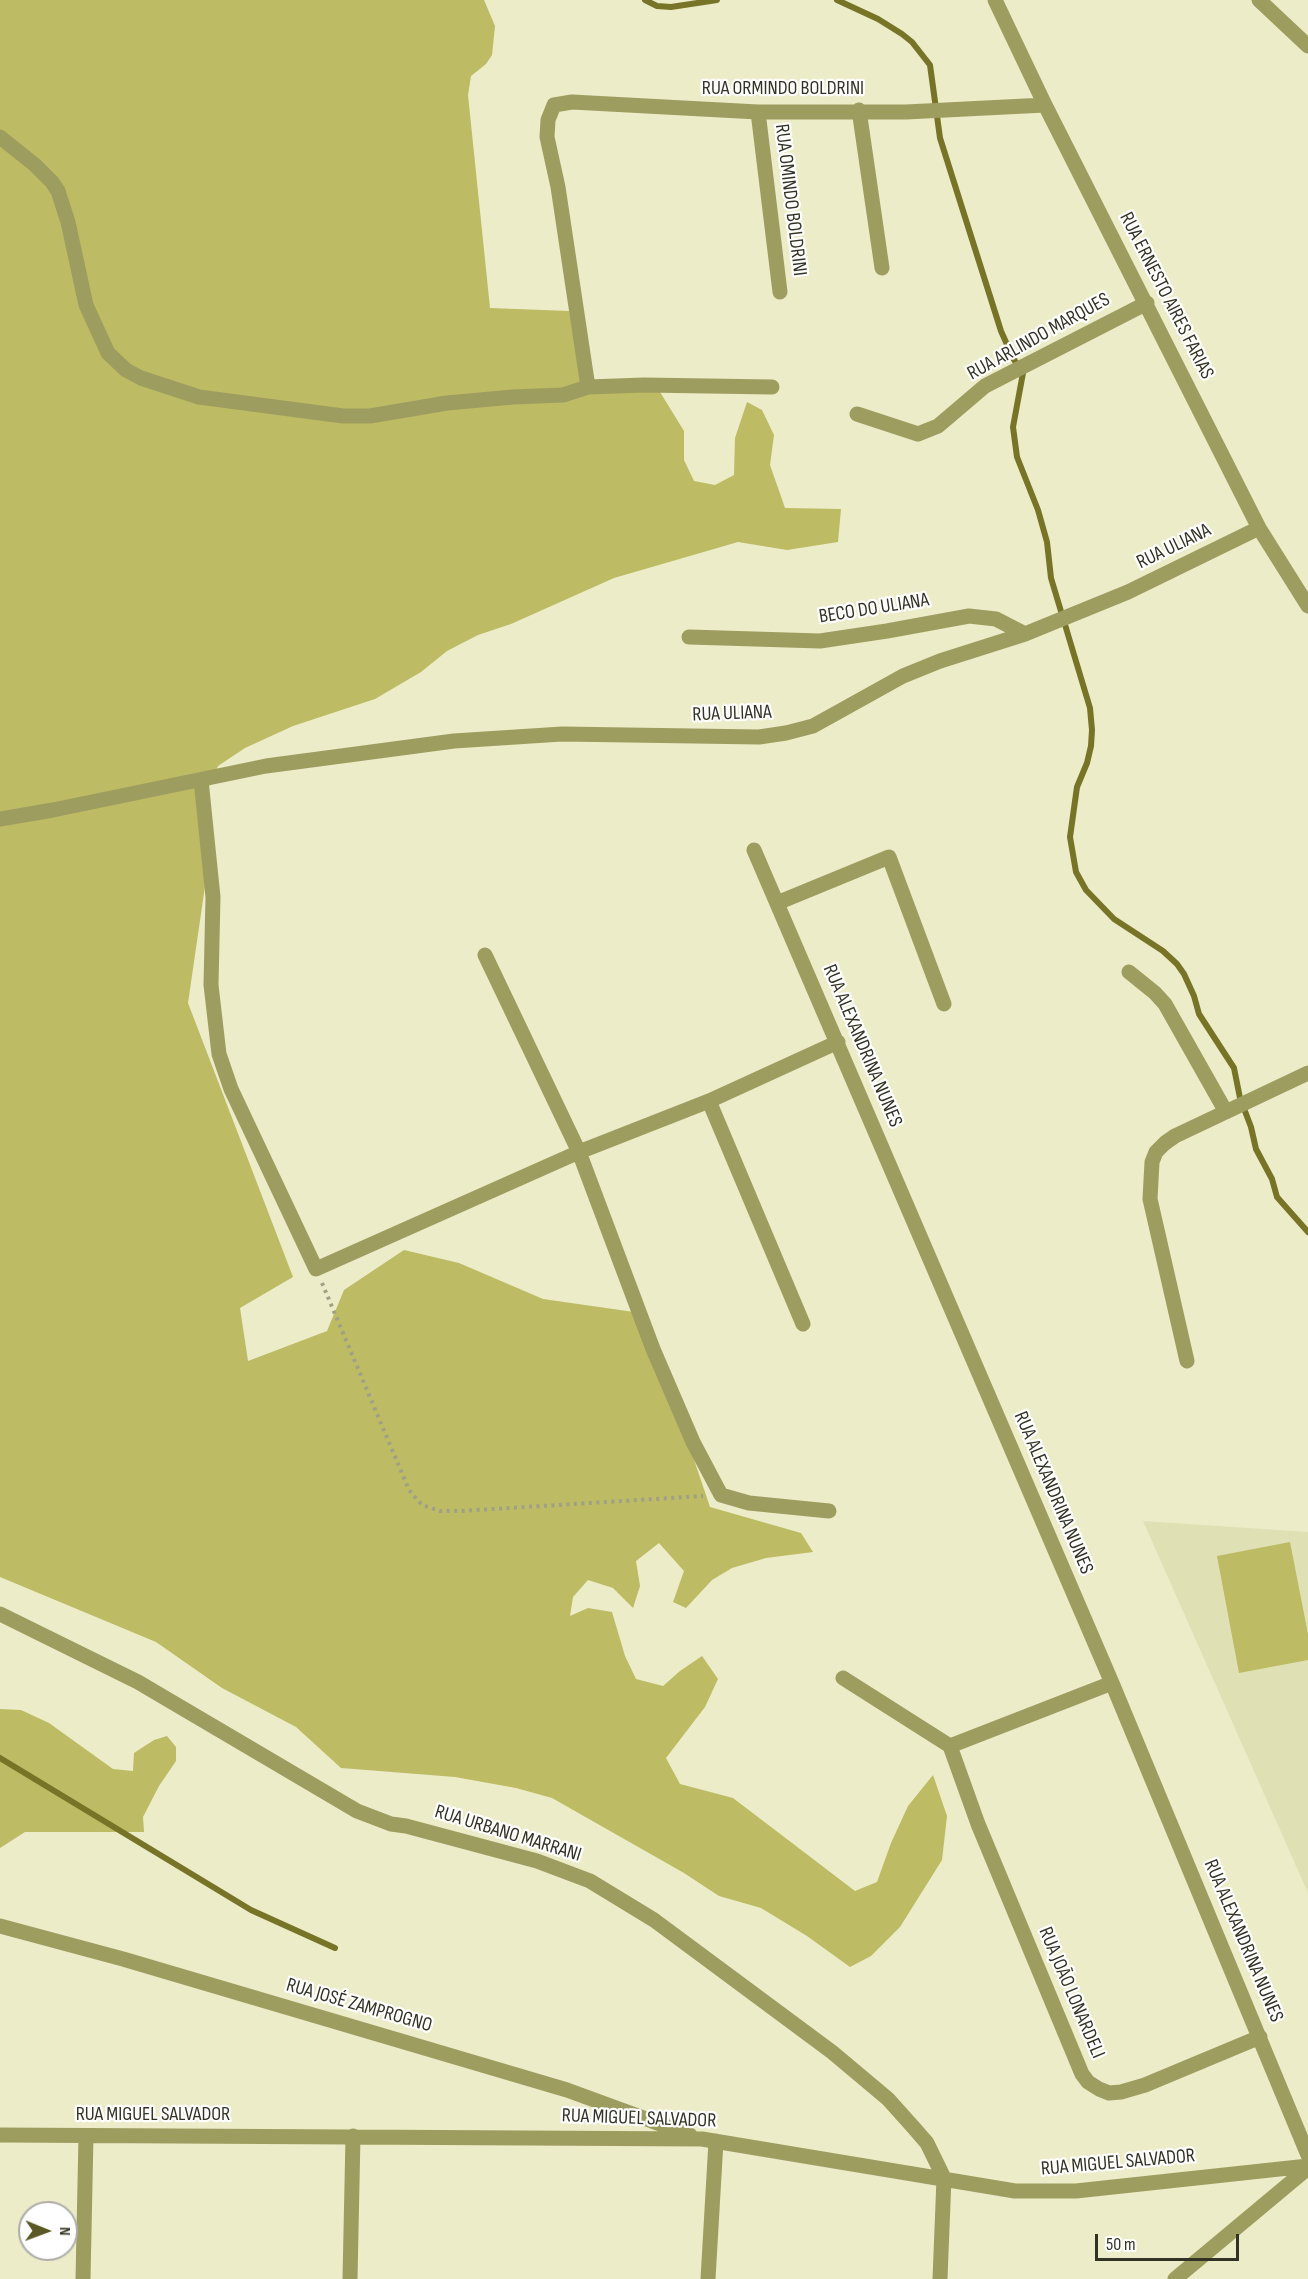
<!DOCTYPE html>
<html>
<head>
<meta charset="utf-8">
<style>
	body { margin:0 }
	#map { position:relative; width:1308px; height:2279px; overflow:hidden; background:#ececc9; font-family:"Sofia Sans Condensed",sans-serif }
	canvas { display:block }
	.north { position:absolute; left:18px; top:2201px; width:60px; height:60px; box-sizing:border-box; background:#fff; border:2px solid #adada8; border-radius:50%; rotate:91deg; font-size:16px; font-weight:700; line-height:24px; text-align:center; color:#333325 }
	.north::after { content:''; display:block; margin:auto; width:21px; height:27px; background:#5a5825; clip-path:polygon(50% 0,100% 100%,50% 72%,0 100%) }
	.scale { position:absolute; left:1095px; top:2234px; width:144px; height:27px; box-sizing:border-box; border:3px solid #333325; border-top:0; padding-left:8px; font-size:18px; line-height:21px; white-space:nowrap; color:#333325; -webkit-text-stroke:4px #fff; paint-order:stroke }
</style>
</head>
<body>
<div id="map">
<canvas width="1308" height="2279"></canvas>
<div class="north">N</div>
<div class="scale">50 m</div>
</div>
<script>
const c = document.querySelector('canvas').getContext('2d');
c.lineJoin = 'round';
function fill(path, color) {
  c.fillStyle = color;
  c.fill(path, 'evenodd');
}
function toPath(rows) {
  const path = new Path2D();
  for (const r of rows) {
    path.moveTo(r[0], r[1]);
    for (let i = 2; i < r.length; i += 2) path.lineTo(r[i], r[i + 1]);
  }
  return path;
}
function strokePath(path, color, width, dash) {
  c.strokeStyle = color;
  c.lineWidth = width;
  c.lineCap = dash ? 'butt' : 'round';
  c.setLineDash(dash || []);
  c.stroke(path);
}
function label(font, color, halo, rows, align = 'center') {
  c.font = font + ' "Sofia Sans Condensed",sans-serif';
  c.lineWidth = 4.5;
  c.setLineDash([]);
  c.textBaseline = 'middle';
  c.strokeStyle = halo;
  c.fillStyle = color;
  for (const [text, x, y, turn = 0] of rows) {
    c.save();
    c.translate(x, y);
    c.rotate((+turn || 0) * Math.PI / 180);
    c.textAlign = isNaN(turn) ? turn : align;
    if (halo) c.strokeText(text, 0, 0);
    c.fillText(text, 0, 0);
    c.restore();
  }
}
const built = toPath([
	[1143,1521,1308,1532,1308,1893]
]);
const green = toPath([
	[0,0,484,0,495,26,492,55,486,64,471,76,468,95,490,308,569,311,592,378,599,388,660,392,684,431,684,460,694,481,715,485,734,475,735,438,747,402,762,410,774,435,770,465,785,508,841,509,838,542,787,550,738,542,614,578,511,624,478,635,447,651,421,672,375,699,293,726,245,748,218,766,207,791,211,845,188,1003,293,1277,240,1308,248,1361,327,1331,344,1290,404,1250,459,1263,543,1299,634,1312,686,1436,710,1507,801,1533,813,1552,766,1558,732,1568,712,1580,686,1608,673,1602,684,1571,659,1543,636,1561,640,1586,633,1608,613,1588,588,1580,573,1597,570,1616,588,1608,612,1612,625,1656,636,1679,663,1686,680,1671,702,1656,718,1679,705,1707,666,1758,680,1784,733,1798,855,1891,877,1882,891,1843,908,1806,933,1775,947,1816,942,1860,900,1927,871,1956,850,1967,807,1936,761,1908,719,1896,684,1873,552,1798,516,1788,455,1777,341,1768,296,1727,222,1688,156,1642,0,1577],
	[1290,1542,1308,1634,1308,1660,1239,1673,1217,1556],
	[0,1709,21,1710,49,1723,113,1769,133,1771,134,1753,154,1740,167,1736,176,1747,176,1761,159,1786,143,1817,144,1832,25,1832,0,1848]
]);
const stream = toPath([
	[645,0,657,6,671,7,717,0],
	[837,0,878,19,902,34,912,42,930,65,940,138,1001,331,1013,358,1023,373,1013,427,1017,457,1038,510,1047,542,1051,578,1090,708,1092,730,1091,746,1087,763,1077,787,1070,837,1076,872,1086,890,1114,919,1163,951,1177,964,1184,974,1194,996,1199,1014,1234,1068,1240,1098,1251,1127,1256,1149,1272,1179,1277,1197,1308,1232],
	[0,1758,251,1910,335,1948]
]);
const path = toPath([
	[322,1283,409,1490,422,1505,440,1511,461,1511,703,1496]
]);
const minor = toPath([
	[995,0,1045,105,1259,528,1308,606],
	[1259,0,1308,46],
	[859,110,882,268],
	[758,112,780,292],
	[0,137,35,165,52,182,58,191,68,222,86,305,108,353,126,370,141,378,199,397,343,416,370,416,447,403,513,397,563,395,588,387,558,187,547,137,548,120,554,105,572,102,758,112,906,112,1045,105],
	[588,387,644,385,772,387],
	[857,414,918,434,938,426,985,386,1147,303],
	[689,637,820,641,887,631,969,616,996,619,1025,634],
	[201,780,213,897,211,985,219,1054,231,1089,316,1269,579,1152,709,1101,838,1042],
	[0,819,53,810,266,766,454,741,562,734,759,737,786,733,813,726,903,676,940,661,1025,634,1128,592,1259,528],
	[754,850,1112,1683,1308,2155],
	[777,903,889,857,944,1004],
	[485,955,579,1152,653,1349,693,1442,721,1495,749,1503,829,1511],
	[1129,972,1155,993,1165,1004,1226,1112],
	[709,1101,803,1324],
	[1187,1361,1150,1199,1152,1162,1156,1152,1165,1143,1175,1136,1308,1073],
	[0,1614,138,1682,357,1811,391,1824,406,1826,537,1861,590,1881,654,1920,832,2052,888,2099,914,2128,927,2143,944,2178,940,2279],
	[843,1678,950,1746,1112,1683],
	[950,1746,978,1824,1082,2074,1088,2082,1099,2089,1109,2093,1121,2092,1145,2085,1260,2037],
	[0,1926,123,1959,567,2090,690,2135],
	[0,2135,702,2139,1015,2191,1076,2191,1308,2166],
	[83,2279,86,2136],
	[350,2279,353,2136],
	[708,2279,716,2141],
	[1175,2279,1308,2168]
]);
const streetNames = [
	["RUA ORMINDO BOLDRINI",783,89],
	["RUA OMINDO BOLDRINI",790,200,83],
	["RUA ERNESTO AIRES FARIAS",1166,296,63],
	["RUA ARLINDO MARQUES",1039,337,-29],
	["RUA ULIANA",1174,547,-26],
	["BECO DO ULIANA",874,609,-9],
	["RUA ULIANA",732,714,-2],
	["RUA ALEXANDRINA NUNES",862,1046,67],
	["RUA ALEXANDRINA NUNES",1053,1493,67],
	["RUA URBANO MARRANI",508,1834,17],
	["RUA ALEXANDRINA NUNES",1243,1941,67],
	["RUA JOÃO LONARDELI",1071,1993,67],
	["RUA JOSÉ ZAMPROGNO",359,2006,16],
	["RUA MIGUEL SALVADOR",153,2115],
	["RUA MIGUEL SALVADOR",639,2119,2],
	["RUA MIGUEL SALVADOR",1118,2163,-5]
];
fill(built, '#e0e0b5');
fill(green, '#bdbb63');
strokePath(stream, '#777428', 6);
strokePath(path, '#a0a085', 4, [3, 4.5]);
strokePath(minor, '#9e9d60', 15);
label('20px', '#333325', '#fff', streetNames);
</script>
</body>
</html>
